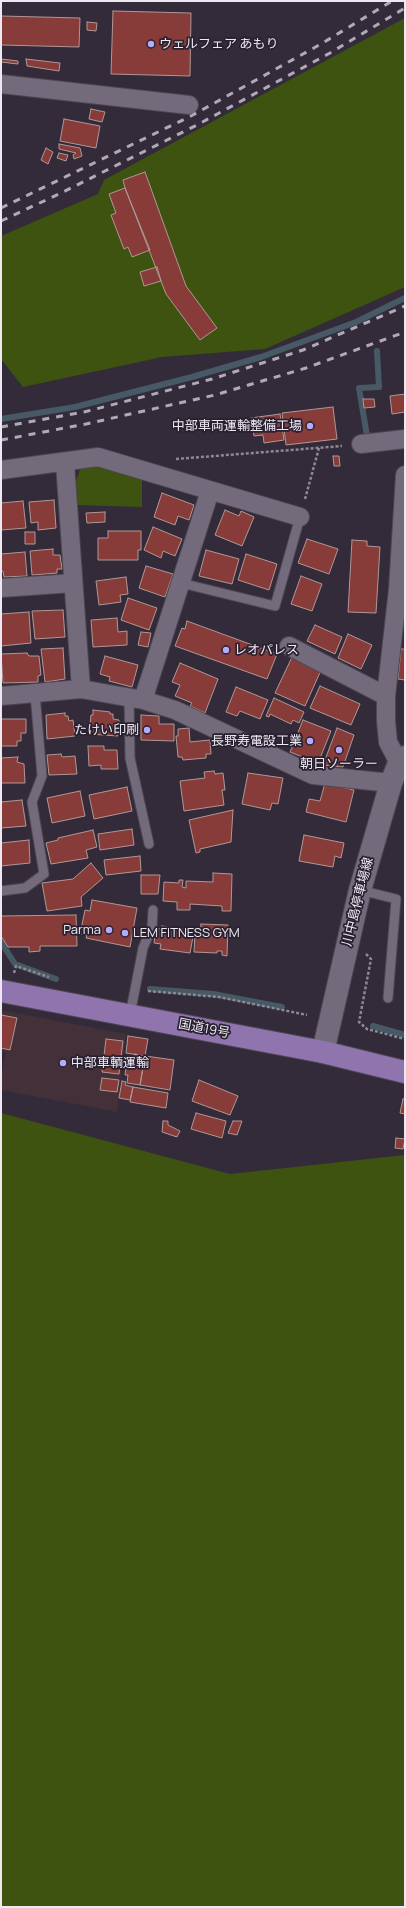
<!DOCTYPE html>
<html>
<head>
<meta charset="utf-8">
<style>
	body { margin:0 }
	#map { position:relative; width:406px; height:1908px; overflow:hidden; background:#332b3a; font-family:Manrope,sans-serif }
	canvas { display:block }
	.frame { position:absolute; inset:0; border:2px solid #ede8f2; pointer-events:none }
</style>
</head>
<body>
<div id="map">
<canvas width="406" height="1908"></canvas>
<div class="frame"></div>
</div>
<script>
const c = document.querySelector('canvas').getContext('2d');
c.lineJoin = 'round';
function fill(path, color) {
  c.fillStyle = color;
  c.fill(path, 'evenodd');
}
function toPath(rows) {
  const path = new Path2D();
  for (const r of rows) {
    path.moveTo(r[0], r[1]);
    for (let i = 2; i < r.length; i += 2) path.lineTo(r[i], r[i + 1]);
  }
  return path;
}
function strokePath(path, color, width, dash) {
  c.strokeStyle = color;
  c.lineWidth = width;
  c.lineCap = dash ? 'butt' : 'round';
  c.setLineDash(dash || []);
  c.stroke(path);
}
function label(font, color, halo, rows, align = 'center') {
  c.font = font + ' Manrope,"Noto Sans JP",sans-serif';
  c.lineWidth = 3.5;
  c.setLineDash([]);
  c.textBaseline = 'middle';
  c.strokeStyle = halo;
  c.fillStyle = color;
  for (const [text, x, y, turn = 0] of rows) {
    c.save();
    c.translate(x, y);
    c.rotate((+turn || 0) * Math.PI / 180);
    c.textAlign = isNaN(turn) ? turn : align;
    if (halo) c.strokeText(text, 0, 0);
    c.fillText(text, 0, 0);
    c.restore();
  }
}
const commercial = toPath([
	[1,1010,126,1034,117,1112,1,1090,1,1074,6,1053,1,1051]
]);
const green = toPath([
	[405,18,405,287,265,349,162,357,23,387,1,359,1,236,98,194,104,180],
	[99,463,142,477,142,507,76,505,75,484,81,467],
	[1,1113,230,1174,405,1155,405,1907,1,1907]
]);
const stream = toPath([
	[1,419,75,407,192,377,261,357,356,322,405,298],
	[367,436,359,388,379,387,377,351],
	[1,942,15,964,56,979],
	[150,989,213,994,282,1007],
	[373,1026,405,1035]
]);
const building = toPath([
	[113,11,191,13,190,76,111,74,113,11],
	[1,16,80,18,79,47,1,45,1,16],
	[87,22,97,23,96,31,87,30,87,22],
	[1,59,18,61,18,64,1,62,1,59],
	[26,59,60,63,59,71,27,66,26,59],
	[91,109,105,112,102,122,89,119,91,109],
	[64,119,100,126,96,148,60,141,64,119],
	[59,144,80,148,82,156,74,159,73,155,76,153,59,149,59,144],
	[46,148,53,152,48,164,41,160,46,148],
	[59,153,68,155,66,161,57,158,59,153],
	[145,172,186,286,217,328,200,340,166,294,125,188,123,180,145,172],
	[125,188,150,250,132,257,128,247,124,249,111,215,116,213,109,194,125,188],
	[157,267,161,281,144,286,140,272,157,267],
	[405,394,405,412,392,414,390,396,405,394],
	[363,399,374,399,375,407,364,408,363,399],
	[333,407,337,439,286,445,282,413,333,407],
	[280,414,284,440,264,443,263,435,254,436,251,418,280,414],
	[333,456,339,456,340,466,334,466,333,456],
	[162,493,194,505,189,520,178,516,175,525,154,517,162,493],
	[54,500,56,528,38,530,38,522,31,523,29,502,54,500],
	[23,501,26,528,1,530,1,503,23,501],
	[225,510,239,516,241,511,254,517,242,546,215,535,225,510],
	[105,512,105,522,87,523,86,513,105,512],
	[153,527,182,539,175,556,163,551,161,558,144,550,153,527],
	[108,531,141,531,141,550,138,550,138,560,98,560,98,538,108,538,108,531],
	[25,532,35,532,35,544,25,544,25,532],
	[307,539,338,549,329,574,298,563,307,539],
	[352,540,367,541,367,546,380,547,376,613,348,612,352,540],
	[53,549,53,555,60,555,62,569,57,569,57,573,32,575,30,551,53,549],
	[206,550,239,559,232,584,199,576,206,550],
	[25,552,27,576,4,577,3,571,1,572,1,554,25,552],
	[246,554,277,564,269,590,238,580,246,554],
	[146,566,173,574,165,597,139,588,146,566],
	[301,576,322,584,312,611,291,604,301,576],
	[126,577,128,594,120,595,121,602,99,605,96,581,126,577],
	[128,598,157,608,149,630,121,620,128,598],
	[63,610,65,637,35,639,32,611,63,610],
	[29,612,31,643,1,646,1,614,29,612],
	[117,618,118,632,127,631,127,645,93,647,91,620,117,618],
	[187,621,277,654,267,679,175,646,182,628,185,629,187,621],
	[315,625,342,637,335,654,307,641,315,625],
	[141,632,151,633,148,647,138,645,141,632],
	[348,634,372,645,361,669,338,658,348,634],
	[63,648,65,679,45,682,41,649,63,648],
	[401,649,405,649,405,680,398,679,401,649],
	[27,653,29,656,39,656,41,675,38,676,38,682,3,683,1,654,27,653],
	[293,655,322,668,305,706,275,693,293,655],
	[105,656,138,665,132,687,109,681,110,677,100,674,105,656],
	[180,663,218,679,205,713,190,706,192,703,175,696,180,685,172,682,180,663],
	[320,686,360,704,351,725,310,708,320,686],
	[236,687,268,700,260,719,240,711,237,716,226,712,236,687],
	[274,698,304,712,299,723,293,720,291,724,270,714,269,717,266,716,274,698],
	[93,710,110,712,110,714,113,714,113,719,119,720,118,736,89,734,91,715,93,715,93,710],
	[65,713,65,716,68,716,69,721,73,720,75,736,47,739,46,715,65,713],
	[141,715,159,716,159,724,174,724,174,741,141,740,141,715],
	[1,719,26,719,26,733,21,733,21,741,17,741,17,746,1,746,1,719],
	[303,720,331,731,318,763,290,752,303,720],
	[189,728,190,742,210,740,211,754,206,754,206,758,183,760,182,757,178,757,176,736,178,736,178,729,189,728],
	[337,728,354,735,343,767,323,765,337,728],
	[88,746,104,746,104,750,117,750,118,769,101,769,101,765,89,766,88,746],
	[61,754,62,757,75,756,77,774,49,775,47,755,61,754],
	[18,757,17,762,24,764,25,783,1,783,1,758,18,757],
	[214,771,215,774,223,773,225,790,222,790,224,805,184,811,180,781,205,778,204,772,214,771],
	[248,773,283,778,278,804,272,803,270,810,242,804,248,773],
	[325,783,354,790,346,822,306,812,309,799,320,801,325,783],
	[127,787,132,811,94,819,89,795,127,787],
	[80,791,85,816,52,823,47,798,80,791],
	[22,800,26,826,1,828,1,802,22,800],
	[233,810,231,842,200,849,200,852,196,853,189,820,233,810],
	[132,829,134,845,100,850,98,834,132,829],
	[93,830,97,847,86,850,88,858,51,864,46,843,58,840,58,838,93,830],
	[304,835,344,843,341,858,335,856,333,867,299,861,304,835],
	[29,840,30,863,1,866,1,843,29,840],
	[140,856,141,871,106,875,104,860,140,856],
	[91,863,103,878,81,897,82,906,47,911,42,883,73,879,91,863],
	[213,873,232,874,231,911,222,911,222,906,190,904,190,910,177,910,177,902,163,901,164,882,179,883,179,880,183,880,182,887,186,888,186,881,213,882,213,873],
	[141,875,160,875,158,894,141,894,141,875],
	[92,900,137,908,130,947,86,938,87,935,80,934,85,910,90,911,92,900],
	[76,915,77,946,40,946,40,951,29,952,29,947,8,947,1,936,1,916,76,915],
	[201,924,228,925,227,956,222,955,222,951,217,951,217,953,194,952,195,933,200,933,201,924],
	[162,926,194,931,190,953,160,949,161,944,154,943,156,928,162,929,162,926],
	[1,1015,17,1018,10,1050,1,1048,1,1015],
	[128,1036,148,1039,145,1056,126,1053,128,1036],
	[106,1039,123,1041,119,1074,102,1072,106,1039],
	[135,1054,145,1056,140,1085,127,1083,128,1075,125,1075,127,1059,135,1060,135,1054],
	[145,1056,174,1060,170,1090,140,1085,145,1056],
	[102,1078,119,1080,117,1092,100,1090,102,1078],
	[199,1080,238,1096,230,1115,192,1101,199,1080],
	[122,1081,126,1082,125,1085,133,1087,130,1100,119,1098,122,1081],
	[133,1087,168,1093,166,1108,130,1102,133,1087],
	[403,1099,405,1099,405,1114,400,1113,403,1099],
	[196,1113,226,1121,222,1138,191,1129,196,1113],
	[163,1121,168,1121,168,1125,180,1131,177,1137,162,1132,163,1121],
	[233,1121,242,1121,237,1135,228,1133,233,1121],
	[396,1138,405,1139,403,1149,395,1148,396,1138]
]);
const path = toPath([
	[176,459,342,446],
	[305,499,319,448],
	[366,954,371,959,359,1022,367,1029,405,1039],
	[14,973,16,966,49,977],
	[148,991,219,997,307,1015]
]);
const service = toPath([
	[181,583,275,606,300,517],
	[129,698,130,758,149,844],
	[360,890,396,899,388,998],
	[1,891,25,888,44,874,32,802,42,776,35,694],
	[130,1015,143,948,152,927,153,910]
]);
const minor = toPath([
	[1,84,189,105],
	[361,444,405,439],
	[65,463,81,689],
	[1,470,98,457,300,517],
	[1,588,73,583],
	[289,646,386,696],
	[1,696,81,689,143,700,175,710,313,775,391,783],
	[143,700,210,491],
	[399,763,388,742,386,721,386,696,398,589,405,475]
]);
const secondary = toPath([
	[323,1052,360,890,391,783,399,763,405,757]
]);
const trunk = toPath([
	[1,991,323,1052,405,1072]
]);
const rail = toPath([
	[1,208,191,116,321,44,392,1],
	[1,221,61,193,197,125,330,53,405,8],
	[1,427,84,412,212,379,303,350,405,306],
	[1,440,86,424,215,395,306,368,405,332]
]);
const markers = [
	[151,44,4,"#b4acf9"],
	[310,426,4,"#b4acf9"],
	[226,650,4,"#b4acf9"],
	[147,730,4,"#b4acf9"],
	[310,741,4,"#b4acf9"],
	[339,750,4,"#b4acf9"],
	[109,930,4,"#b4acf9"],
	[125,933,4,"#b4acf9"],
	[63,1063,4,"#b4acf9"]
];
const poiNames = [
	["ウェルフェア あもり",159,44],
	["中部車両運輸整備工場",302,426,"right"],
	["レオパレス",234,650],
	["たけい印刷",139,730,"right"],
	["長野寿電設工業",302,741,"right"],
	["朝日ソーラー",339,764,"center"],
	["Parma",101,930,"right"],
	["LEM FITNESS GYM",133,933],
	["中部車輌運輸",71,1063]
];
const streetNames = [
	["川中島停車場線",358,902,-76],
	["国道19号",204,1029,11]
];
fill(commercial, '#433039');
fill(green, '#3e530f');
strokePath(stream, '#475964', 6);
fill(building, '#873c3a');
strokePath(building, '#af9896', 1);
strokePath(service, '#4d4753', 11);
strokePath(minor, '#4d4753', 20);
strokePath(secondary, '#4d4753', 24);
strokePath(trunk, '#4d4753', 24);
strokePath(path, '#8e8794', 2.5, [3, 2]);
strokePath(service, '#736a7c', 9);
strokePath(minor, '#736a7c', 18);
strokePath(secondary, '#736a7c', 22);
strokePath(trunk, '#9074ae', 22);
strokePath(rail, '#b0aab6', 3, [7, 7]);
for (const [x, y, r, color] of markers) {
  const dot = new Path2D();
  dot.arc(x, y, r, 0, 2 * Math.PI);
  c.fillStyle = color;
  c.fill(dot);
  strokePath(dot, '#292130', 1.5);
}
label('13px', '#ede8f2', '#292130', poiNames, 'left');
label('13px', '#ede8f2', '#292130', streetNames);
</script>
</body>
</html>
